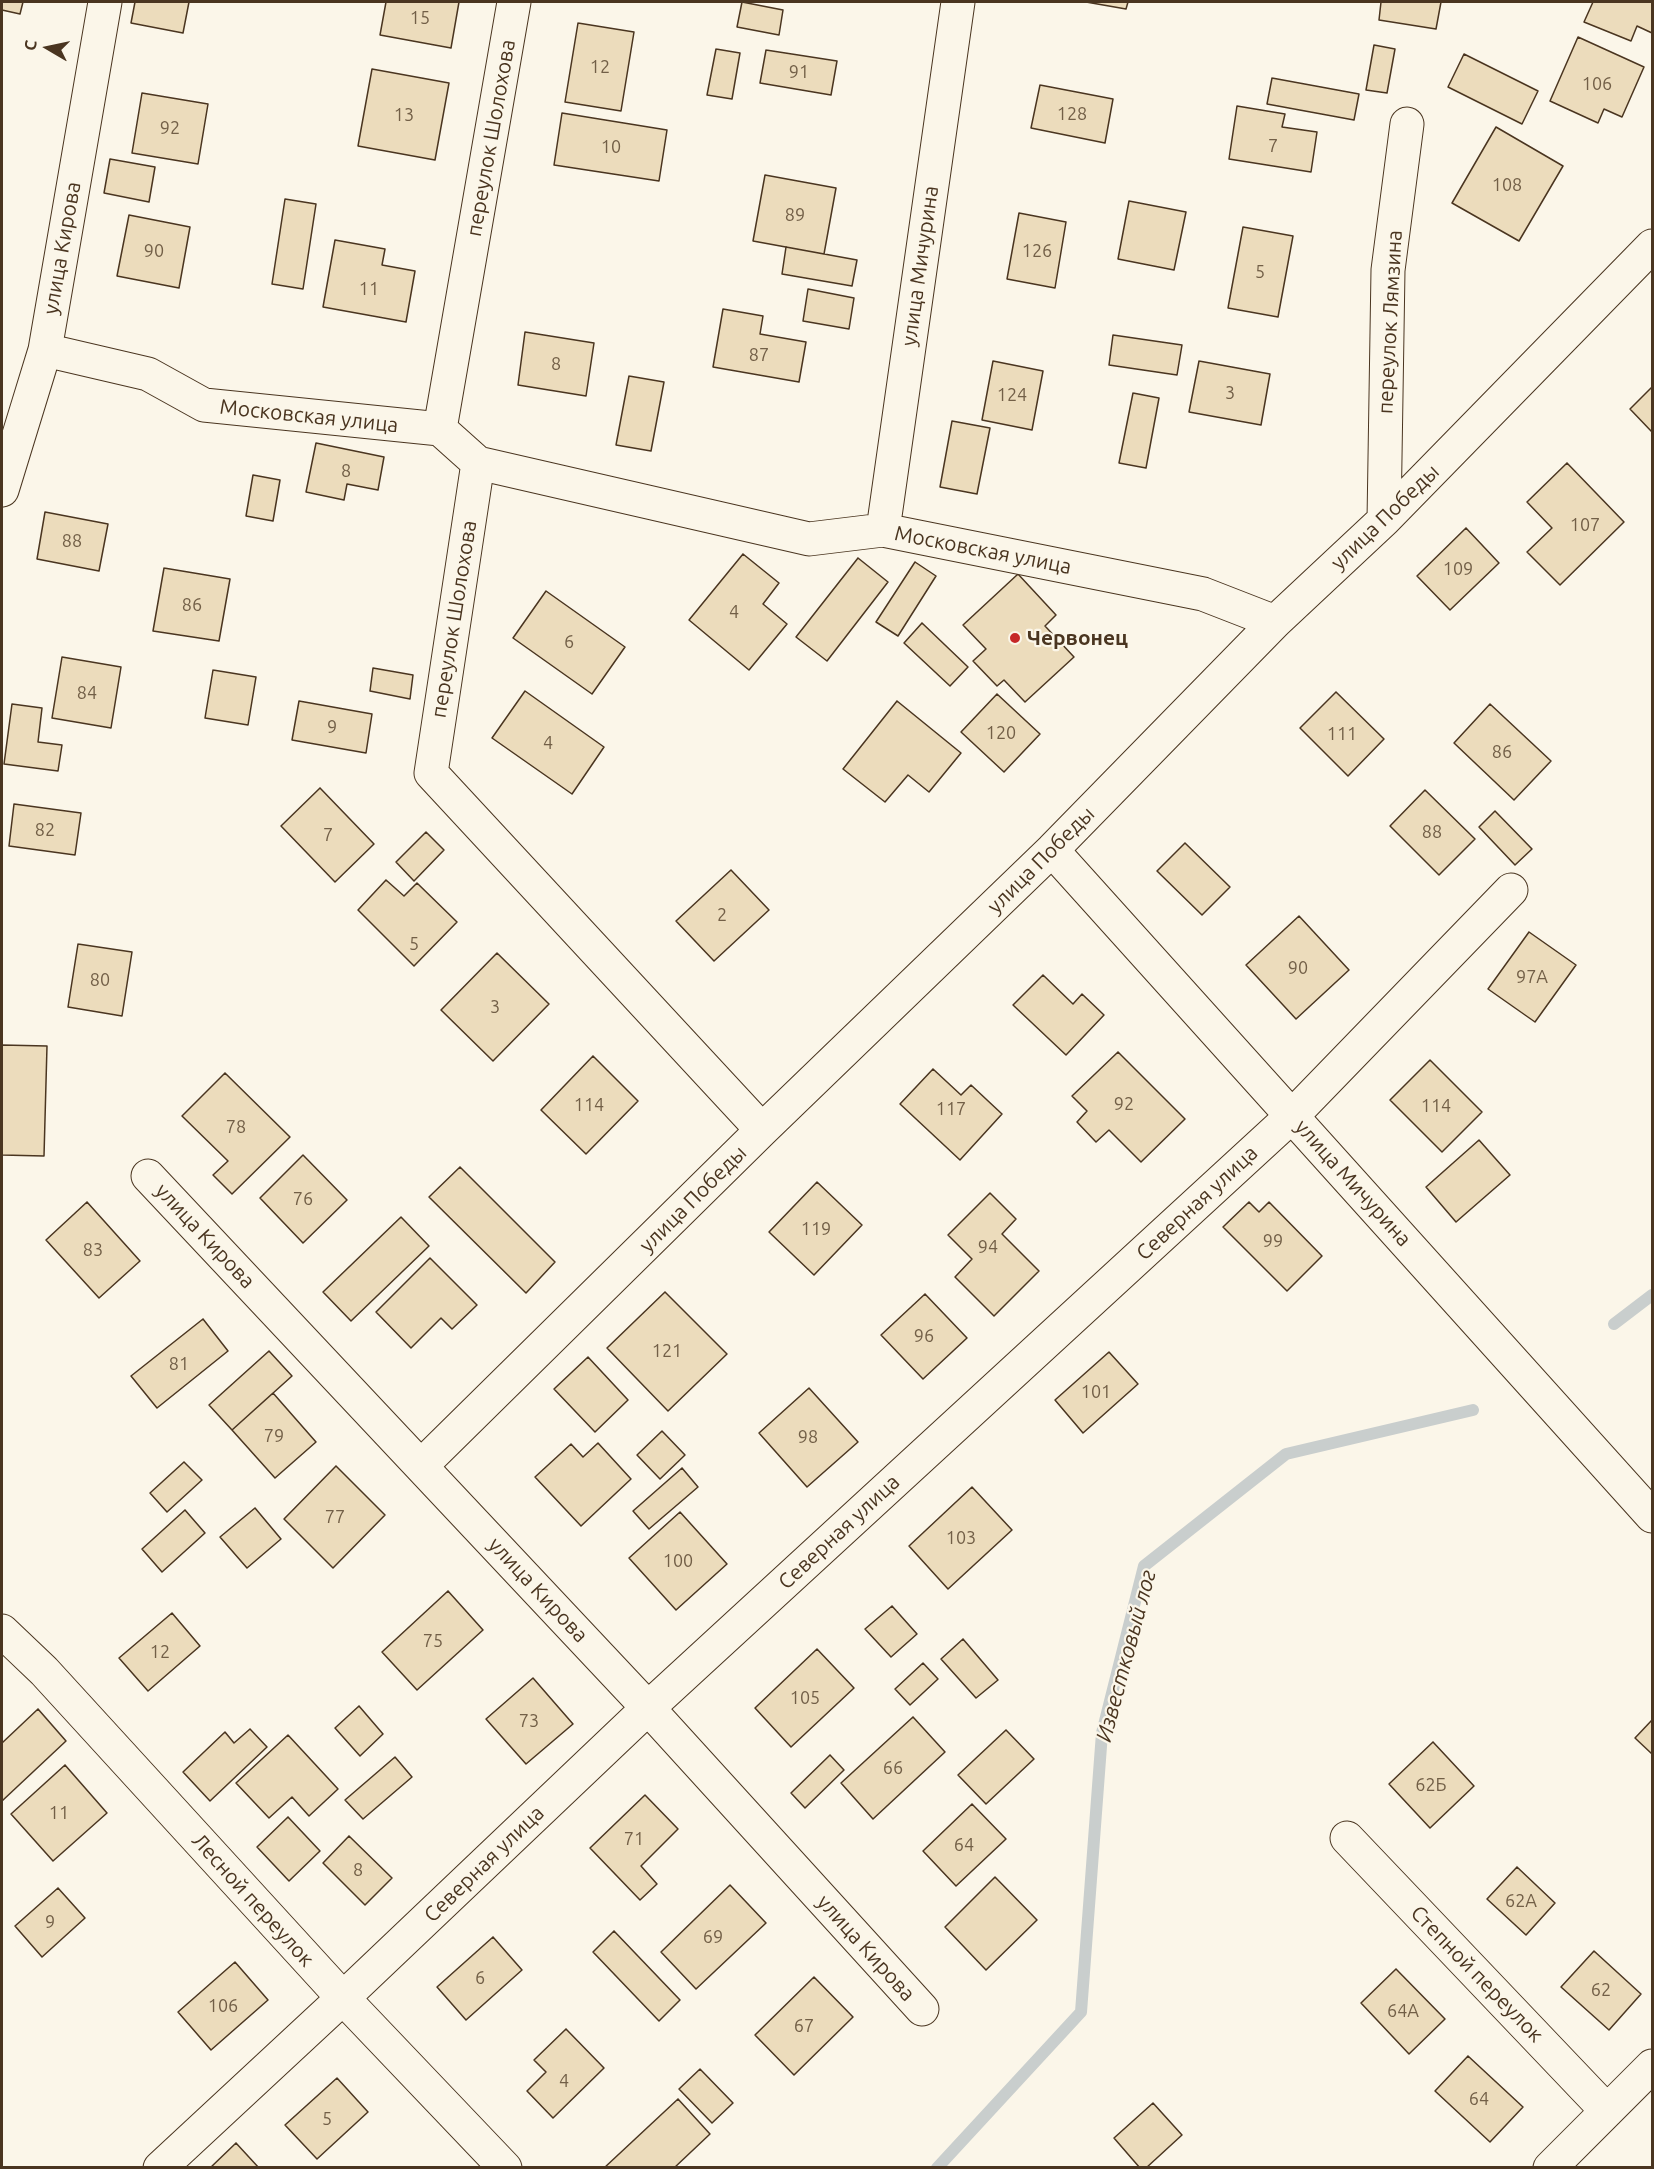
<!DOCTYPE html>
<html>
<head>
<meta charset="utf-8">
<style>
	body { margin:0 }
	#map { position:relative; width:1654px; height:2169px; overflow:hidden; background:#fbf6e9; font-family:Ubuntu,sans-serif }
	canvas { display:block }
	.frame { position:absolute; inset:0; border:3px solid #4a3520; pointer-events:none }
	.north { position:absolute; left:18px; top:18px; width:60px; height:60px; -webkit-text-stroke:4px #fbf6e9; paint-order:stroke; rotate:279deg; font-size:16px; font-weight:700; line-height:24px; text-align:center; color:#4a3520 }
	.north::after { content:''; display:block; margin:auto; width:21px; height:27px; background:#4a3520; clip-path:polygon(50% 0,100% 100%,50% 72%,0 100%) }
</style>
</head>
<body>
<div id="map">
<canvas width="1654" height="2169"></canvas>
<div class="frame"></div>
<div class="north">С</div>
</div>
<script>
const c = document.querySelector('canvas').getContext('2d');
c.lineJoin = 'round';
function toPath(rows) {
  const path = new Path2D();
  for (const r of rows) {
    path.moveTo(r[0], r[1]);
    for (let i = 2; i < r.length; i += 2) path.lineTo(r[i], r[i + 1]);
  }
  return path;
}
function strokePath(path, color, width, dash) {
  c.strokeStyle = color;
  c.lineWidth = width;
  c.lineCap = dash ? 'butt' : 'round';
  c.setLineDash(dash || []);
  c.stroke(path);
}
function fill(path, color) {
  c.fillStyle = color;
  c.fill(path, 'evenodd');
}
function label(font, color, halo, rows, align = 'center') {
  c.font = font + ' Ubuntu,sans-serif';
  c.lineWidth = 4.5;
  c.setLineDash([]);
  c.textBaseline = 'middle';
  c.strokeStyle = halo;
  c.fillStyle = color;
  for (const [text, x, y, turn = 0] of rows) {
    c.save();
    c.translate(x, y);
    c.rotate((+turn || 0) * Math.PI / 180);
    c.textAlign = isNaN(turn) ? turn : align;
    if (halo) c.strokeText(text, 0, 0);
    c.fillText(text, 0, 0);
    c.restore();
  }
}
const stream = toPath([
	[1614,1324,1652,1295],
	[937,2168,1081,2012,1102,1733,1144,1566,1286,1454,1473,1410]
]);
const building = toPath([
	[2,2,23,2,20,14,2,10,2,2],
	[135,2,189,2,183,33,131,23,135,2],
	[386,2,459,2,451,48,380,35,386,2],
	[742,2,783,10,779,35,737,27,742,2],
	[1086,2,1128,2,1126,9,1086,2],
	[1381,2,1441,2,1436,29,1379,20,1381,2],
	[1593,2,1652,2,1652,33,1637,26,1631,41,1584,22,1593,2],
	[578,23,634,32,621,111,565,102,578,23],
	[1578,37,1644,67,1622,117,1604,109,1598,123,1550,101,1578,37],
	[1374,45,1395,49,1387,93,1366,90,1374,45],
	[716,49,740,53,732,99,707,95,716,49],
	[766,50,837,61,831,95,760,83,766,50],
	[1464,54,1538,91,1522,124,1448,87,1464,54],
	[372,69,449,83,435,160,358,146,372,69],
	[1272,78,1359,94,1354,120,1267,104,1272,78],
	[1040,85,1113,99,1105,143,1031,128,1040,85],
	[142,93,208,104,198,164,132,153,142,93],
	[1237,106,1285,114,1282,127,1317,132,1311,172,1229,159,1237,106],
	[562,113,667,130,659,181,554,165,562,113],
	[1496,127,1563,166,1519,241,1452,203,1496,127],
	[110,159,155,167,149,202,104,193,110,159],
	[765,175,836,188,824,254,753,241,765,175],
	[285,199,316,204,303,289,272,284,285,199],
	[1129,201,1186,212,1174,270,1118,259,1129,201],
	[1019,213,1066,222,1055,288,1007,279,1019,213],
	[129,215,190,227,179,288,117,276,129,215],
	[1243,227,1293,236,1278,317,1228,308,1243,227],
	[335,240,385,249,382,265,415,271,406,322,323,307,335,240],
	[786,247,857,260,852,286,782,274,786,247],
	[808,289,854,298,849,329,803,321,808,289],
	[723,309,763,316,760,334,806,342,799,382,713,367,723,309],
	[525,332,594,343,586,396,518,385,525,332],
	[1113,335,1182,345,1177,375,1109,365,1113,335],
	[993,361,1043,371,1032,430,982,420,993,361],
	[1199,361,1270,374,1261,425,1189,412,1199,361],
	[629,376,664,382,651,451,616,445,629,376],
	[1652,387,1652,432,1630,409,1652,387],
	[1133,393,1159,398,1146,468,1119,463,1133,393],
	[952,421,990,428,977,494,940,487,952,421],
	[316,443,384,457,378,490,347,484,344,500,306,492,316,443],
	[1567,463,1624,522,1560,585,1527,552,1552,528,1527,502,1567,463],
	[253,475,280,480,273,521,246,516,253,475],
	[45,512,108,524,99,571,37,559,45,512],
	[1466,528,1499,563,1450,610,1417,576,1466,528],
	[743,554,779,583,763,604,787,624,749,670,689,620,743,554],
	[858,558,888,582,827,661,796,637,858,558],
	[915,562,936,576,898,636,876,622,915,562],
	[164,568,230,579,219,641,153,631,164,568],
	[1018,574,1056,615,1045,626,1074,657,1025,702,1004,680,997,686,973,661,986,649,963,625,1018,574],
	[546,591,625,647,592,694,513,638,546,591],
	[922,623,968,667,950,686,904,643,922,623],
	[62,657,121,667,111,728,52,718,62,657],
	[373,668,413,675,410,699,370,691,373,668],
	[213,670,256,677,248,725,205,718,213,670],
	[525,691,604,747,572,794,492,738,525,691],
	[1336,692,1384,739,1348,776,1300,728,1336,692],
	[997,694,1040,734,1004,772,961,732,997,694],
	[299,701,372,714,366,753,292,740,299,701],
	[897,701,961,753,929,792,908,775,885,802,843,769,897,701],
	[12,704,42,708,38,742,62,745,58,771,4,764,12,704],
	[1490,704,1551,761,1514,800,1454,743,1490,704],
	[320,788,374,844,335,882,281,826,320,788],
	[1425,790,1475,839,1439,875,1390,826,1425,790],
	[14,804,81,813,75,855,9,846,14,804],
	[1495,811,1532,849,1515,865,1479,827,1495,811],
	[426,832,444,850,414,881,396,862,426,832],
	[1185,843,1230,887,1202,915,1157,871,1185,843],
	[731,870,769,910,714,961,676,921,731,870],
	[386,880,404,896,417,883,457,922,414,966,358,910,386,880],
	[1299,916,1349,970,1296,1019,1246,965,1299,916],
	[1529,932,1576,965,1535,1022,1488,989,1529,932],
	[78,944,132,952,122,1016,68,1007,78,944],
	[497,953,549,1004,493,1061,441,1010,497,953],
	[1043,975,1073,1004,1082,994,1104,1015,1066,1055,1013,1005,1043,975],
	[2,1045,47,1046,44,1156,2,1155,2,1045],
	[1118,1052,1185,1119,1141,1162,1109,1130,1096,1142,1077,1122,1087,1111,1072,1096,1118,1052],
	[593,1056,638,1101,586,1154,541,1110,593,1056],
	[1430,1060,1482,1112,1442,1152,1390,1100,1430,1060],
	[933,1069,961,1095,971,1085,1002,1114,960,1160,900,1104,933,1069],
	[225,1073,290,1137,232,1194,213,1175,228,1161,182,1116,225,1073],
	[1479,1140,1510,1175,1456,1222,1426,1187,1479,1140],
	[303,1155,347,1200,303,1243,260,1198,303,1155],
	[460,1167,555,1262,526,1293,429,1197,460,1167],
	[817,1182,862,1225,814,1275,769,1232,817,1182],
	[990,1193,1016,1219,1002,1234,1039,1271,994,1316,955,1277,972,1259,948,1235,990,1193],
	[87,1202,140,1261,99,1298,46,1240,87,1202],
	[1249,1202,1259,1212,1269,1202,1322,1256,1287,1291,1223,1227,1249,1202],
	[401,1217,429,1246,351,1321,323,1292,401,1217],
	[430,1258,477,1305,452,1329,441,1318,411,1348,376,1312,430,1258],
	[665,1292,727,1354,668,1411,607,1348,665,1292],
	[925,1294,967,1338,923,1379,881,1335,925,1294],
	[203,1319,228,1351,157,1408,131,1376,203,1319],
	[269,1351,292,1376,232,1430,209,1405,269,1351],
	[1109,1352,1138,1384,1083,1433,1055,1400,1109,1352],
	[588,1357,628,1400,595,1432,554,1389,588,1357],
	[809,1388,858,1442,807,1487,759,1433,809,1388],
	[273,1393,316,1442,275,1478,232,1430,273,1393],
	[662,1431,685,1455,660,1479,637,1455,662,1431],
	[598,1443,631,1479,581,1526,535,1477,571,1444,583,1457,598,1443],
	[184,1462,202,1480,167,1512,150,1493,184,1462],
	[336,1466,385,1515,333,1568,284,1519,336,1466],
	[682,1468,698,1487,649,1529,633,1511,682,1468],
	[972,1487,1012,1530,948,1589,909,1546,972,1487],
	[255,1508,281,1539,247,1568,220,1537,255,1508],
	[185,1510,205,1533,162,1572,142,1549,185,1510],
	[680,1512,727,1564,676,1610,629,1558,680,1512],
	[448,1591,483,1630,417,1690,382,1652,448,1591],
	[892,1606,917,1634,891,1657,865,1629,892,1606],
	[172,1613,200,1646,148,1691,119,1658,172,1613],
	[963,1639,998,1680,976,1698,941,1659,963,1639],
	[817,1649,854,1688,791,1747,755,1708,817,1649],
	[923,1663,938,1679,910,1705,895,1689,923,1663],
	[533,1678,573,1724,526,1764,486,1719,533,1678],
	[359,1706,383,1734,360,1756,335,1728,359,1706],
	[38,1709,66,1741,2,1801,2,1743,38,1709],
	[913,1717,945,1752,873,1819,841,1783,913,1717],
	[1652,1720,1652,1754,1635,1738,1652,1720],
	[250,1729,267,1747,210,1801,183,1772,225,1732,234,1743,250,1729],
	[1006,1730,1034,1759,986,1804,958,1775,1006,1730],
	[288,1735,338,1789,309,1816,292,1797,269,1818,236,1783,288,1735],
	[1433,1742,1474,1786,1430,1828,1389,1784,1433,1742],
	[830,1755,844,1770,805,1808,791,1793,830,1755],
	[395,1757,412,1777,363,1819,345,1800,395,1757],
	[65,1765,107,1813,53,1861,11,1814,65,1765],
	[645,1795,678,1829,641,1866,657,1884,640,1900,590,1848,645,1795],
	[972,1804,1006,1839,956,1886,923,1851,972,1804],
	[288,1817,320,1851,289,1881,257,1847,288,1817],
	[349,1836,392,1878,365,1905,323,1863,349,1836],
	[1517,1867,1555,1903,1526,1935,1487,1899,1517,1867],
	[995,1877,1037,1920,986,1970,945,1927,995,1877],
	[730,1885,766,1923,696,1989,661,1952,730,1885],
	[58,1888,85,1918,42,1957,15,1926,58,1888],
	[614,1931,680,2000,659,2021,593,1952,614,1931],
	[493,1937,522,1970,466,2020,437,1987,493,1937],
	[1594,1951,1641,1994,1609,2030,1561,1987,1594,1951],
	[235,1962,268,2000,211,2050,178,2012,235,1962],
	[1396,1969,1445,2019,1409,2054,1361,2003,1396,1969],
	[814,1977,853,2017,794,2075,755,2035,814,1977],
	[566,2029,604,2068,553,2118,527,2091,546,2072,534,2060,566,2029],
	[1468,2056,1523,2107,1490,2142,1435,2091,1468,2056],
	[700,2069,733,2103,712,2123,679,2089,700,2069],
	[337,2078,368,2112,317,2159,285,2125,337,2078],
	[678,2099,710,2134,674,2168,604,2168,678,2099],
	[1153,2103,1182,2135,1146,2168,1140,2168,1114,2138,1153,2103],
	[236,2143,259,2168,210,2168,236,2143]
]);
const minor = toPath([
	[514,2,440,429,478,463,431,773,762,1130],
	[45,350,148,374,204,405,440,429],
	[478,463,809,539,883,530,1203,594,1275,622],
	[2,490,45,350,105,2],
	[1384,520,1388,270,1407,124],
	[883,530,958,2],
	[1052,850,1652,1516],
	[148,1176,648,1708,922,2009],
	[422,1465,762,1130,1052,850,1275,622,1384,520,1652,246],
	[2,1631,44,1671,343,1998,505,2168],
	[1347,1838,1607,2111],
	[160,2168,343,1998,648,1708,1293,1115,1511,890],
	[1550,2168,1652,2066]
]);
const markers = [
	[1015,638,6,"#c62828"]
];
const numberNames = [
	["15",420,18],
	["12",600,67],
	["91",799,72],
	["106",1597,84],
	["128",1072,114],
	["13",404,115],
	["92",170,128],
	["7",1273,146],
	["10",611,147],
	["108",1507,185],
	["89",795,215],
	["90",154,251],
	["126",1037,251],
	["5",1260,272],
	["11",369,289],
	["87",759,355],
	["8",556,364],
	["3",1230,393],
	["124",1012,395],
	["8",346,471],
	["107",1585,525],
	["88",72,541],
	["109",1458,569],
	["86",192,605],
	["4",734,612],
	["6",569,642],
	["84",87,693],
	["9",332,727],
	["120",1001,733],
	["111",1342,734],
	["4",548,743],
	["86",1502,752],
	["82",45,830],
	["88",1432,832],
	["7",328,835],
	["2",722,915],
	["5",414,944],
	["90",1298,968],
	["97А",1532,977],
	["80",100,980],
	["3",495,1007],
	["92",1124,1104],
	["114",589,1105],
	["114",1436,1106],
	["117",951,1109],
	["78",236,1127],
	["76",303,1199],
	["119",816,1229],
	["99",1273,1241],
	["94",988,1247],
	["83",93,1250],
	["96",924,1336],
	["121",667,1351],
	["81",179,1364],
	["101",1096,1392],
	["79",274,1436],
	["98",808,1437],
	["77",335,1517],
	["103",961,1538],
	["100",678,1561],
	["75",433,1641],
	["12",160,1652],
	["105",805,1698],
	["73",529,1721],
	["66",893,1768],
	["62Б",1431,1785],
	["11",59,1813],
	["71",634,1839],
	["64",964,1845],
	["8",358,1870],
	["62А",1521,1901],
	["9",50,1922],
	["69",713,1937],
	["6",480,1978],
	["62",1601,1990],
	["106",223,2006],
	["64А",1403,2011],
	["67",804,2026],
	["4",564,2081],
	["64",1479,2099],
	["5",327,2119]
];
const streetNames = [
	["переулок Шолохова",491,138,-80],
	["улица Кирова",62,248,-80],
	["улица Мичурина",920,266,-82],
	["переулок Лямзина",1390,322,-87],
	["Московская улица",309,416,6],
	["улица Победы",1385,517,-44],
	["Московская улица",983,550,11],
	["переулок Шолохова",454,619,-81],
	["улица Победы",1041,860,-45],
	["улица Мичурина",1353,1183,48],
	["улица Победы",693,1199,-45],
	["Северная улица",1197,1203,-43],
	["улица Кирова",205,1236,47],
	["Северная улица",839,1532,-43],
	["улица Кирова",538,1590,47],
	["Северная улица",484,1864,-44],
	["Лесной переулок",253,1900,48],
	["улица Кирова",866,1948,48],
	["Степной переулок",1477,1974,46]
];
const poiNames = [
	["Червонец",1027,638]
];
const waterNames = [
	["Известковый лог",1126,1656,-75]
];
strokePath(stream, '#c9cecd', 12);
fill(building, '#ecdcbc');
strokePath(building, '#4a3520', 1.5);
strokePath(minor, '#4a3520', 35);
strokePath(minor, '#fbf6e9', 33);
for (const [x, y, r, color] of markers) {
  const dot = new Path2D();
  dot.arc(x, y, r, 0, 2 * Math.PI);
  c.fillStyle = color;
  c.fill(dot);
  strokePath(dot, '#fbf6e9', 2);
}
label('18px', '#725f47', null, numberNames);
label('21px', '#4a3520', '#fbf6e9', streetNames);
label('bold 21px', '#4a3520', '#fbf6e9', poiNames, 'left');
label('italic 22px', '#4a3520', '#fbf6e9', waterNames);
</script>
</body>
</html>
